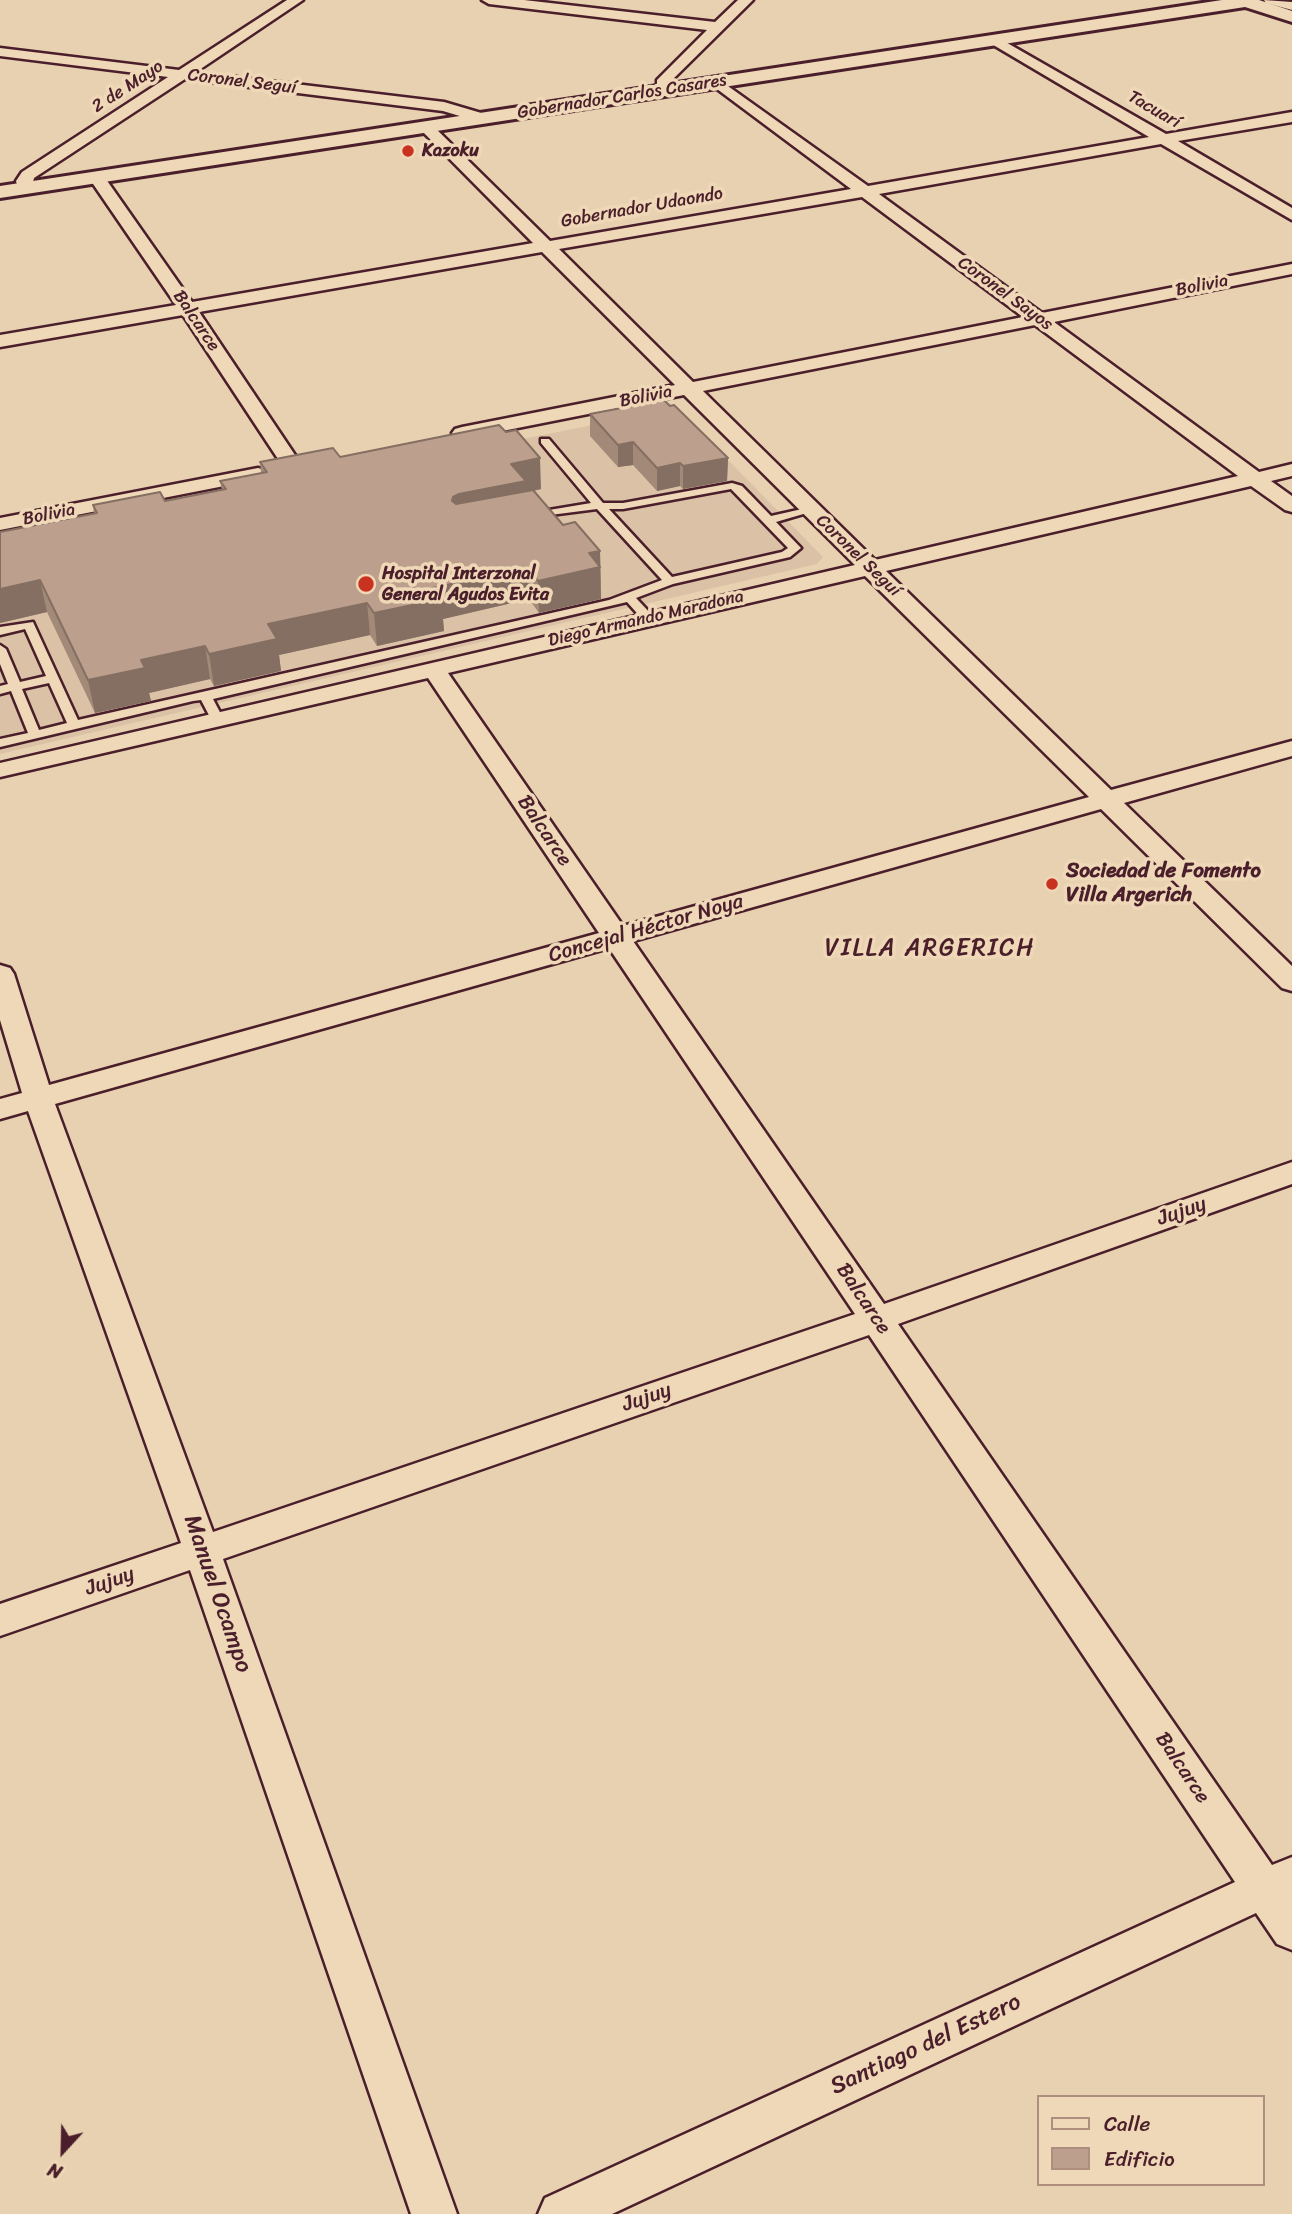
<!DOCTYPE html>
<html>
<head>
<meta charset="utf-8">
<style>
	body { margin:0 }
	#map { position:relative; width:1292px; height:2214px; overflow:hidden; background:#e8d1b1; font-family:Sriracha,sans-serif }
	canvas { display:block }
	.legend { position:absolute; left:1037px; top:2095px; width:228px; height:91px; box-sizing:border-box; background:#efd8b7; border:2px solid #ad8e7f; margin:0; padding:9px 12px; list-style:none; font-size:21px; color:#4a1f2b }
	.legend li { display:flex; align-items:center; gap:14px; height:35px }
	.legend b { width:35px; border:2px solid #ad8e7f }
	.north { position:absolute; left:28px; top:2116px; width:70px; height:70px; -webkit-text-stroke:5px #efd8b7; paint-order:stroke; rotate:202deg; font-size:19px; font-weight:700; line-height:28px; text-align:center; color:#4a1f2b }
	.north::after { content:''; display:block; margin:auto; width:24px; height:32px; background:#4a1f2b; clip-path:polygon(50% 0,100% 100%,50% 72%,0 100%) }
</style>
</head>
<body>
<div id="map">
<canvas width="1292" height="2214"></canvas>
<ul class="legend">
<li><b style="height:9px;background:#efd8b7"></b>Calle</li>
<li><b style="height:19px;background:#bc9f8c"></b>Edificio</li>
</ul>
<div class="north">N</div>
</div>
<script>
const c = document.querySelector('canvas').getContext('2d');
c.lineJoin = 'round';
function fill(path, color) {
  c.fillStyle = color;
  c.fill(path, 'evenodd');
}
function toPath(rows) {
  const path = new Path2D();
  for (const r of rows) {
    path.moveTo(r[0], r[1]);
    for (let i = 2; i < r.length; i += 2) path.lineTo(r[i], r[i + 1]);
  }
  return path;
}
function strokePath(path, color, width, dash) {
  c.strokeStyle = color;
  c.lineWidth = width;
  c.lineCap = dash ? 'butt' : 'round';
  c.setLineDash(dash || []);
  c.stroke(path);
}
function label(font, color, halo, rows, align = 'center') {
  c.font = font + ' Sriracha,sans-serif';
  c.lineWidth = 7;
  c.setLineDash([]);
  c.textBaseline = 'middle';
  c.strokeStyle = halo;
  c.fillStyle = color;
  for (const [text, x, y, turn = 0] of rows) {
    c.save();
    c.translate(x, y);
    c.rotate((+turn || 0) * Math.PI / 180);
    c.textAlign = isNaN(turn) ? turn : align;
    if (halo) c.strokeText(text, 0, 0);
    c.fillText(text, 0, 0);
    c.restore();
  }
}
const built = toPath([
	[663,411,683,414,823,557,817,564,0,754,0,543]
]);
const lane = toPath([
	[541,439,549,439,603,503,623,503,732,483,742,486,771,516,811,507,817,510,776,522,801,548,790,557,673,584,636,598,652,615,652,621,644,621,627,602,213,699,223,718,217,722,212,721,201,700,193,701,0,747,0,739,28,733,11,691,0,694,0,686,8,684,0,664,0,645,6,649,20,682,46,676,25,629,0,635,0,627,33,622,78,720,609,600,662,580,597,509,527,518,527,514,531,513,591,503,541,443,541,439],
	[731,489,788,548,782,552,672,577,609,509,623,509,731,489],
	[49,683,67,723,39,730,22,689,49,683]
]);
const street = toPath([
	[287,0,303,0,196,72,444,102,488,115,491,118,483,123,443,111,185,79,34,178,31,192,19,192,16,181,22,172,168,77,0,56,0,48,179,70,287,0],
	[482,0,524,0,715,22,738,0,753,0,670,82,671,91,664,95,657,91,657,80,707,30,489,4,482,0],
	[1264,0,1292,2,1292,10,1266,3,1264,0],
	[995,36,1166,134,1292,112,1292,122,1178,141,1292,208,1292,220,1161,144,879,194,1042,313,1292,264,1292,274,1054,322,1259,472,1292,464,1292,476,1271,481,1292,496,1292,512,1285,510,1251,486,886,571,1111,790,1292,741,1292,756,1124,803,1292,966,1292,991,1282,988,1101,809,633,941,884,1304,1292,1162,1292,1184,898,1324,1272,1865,1292,1857,1292,1950,1277,1944,1256,1913,612,2214,538,2214,545,2198,1235,1882,869,1335,223,1559,457,2214,411,2214,190,1570,0,1636,0,1604,181,1543,28,1111,0,1119,0,1099,22,1093,0,1020,0,965,10,968,14,974,49,1085,599,933,428,678,0,777,0,763,855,565,684,395,462,439,455,437,452,433,455,429,462,427,675,385,542,252,199,312,303,467,300,471,293,473,286,471,183,315,0,347,0,335,176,305,89,178,97,173,103,175,192,302,533,243,421,130,418,127,426,122,431,124,550,241,851,189,713,86,711,83,713,80,718,79,868,186,1149,137,990,43,990,37,995,36],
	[862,197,1023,317,693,382,559,249,862,197],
	[1035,325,1238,476,875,560,703,391,1035,325],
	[865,576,1089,797,623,926,448,673,865,576],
	[609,948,855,1314,213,1532,55,1104,609,948],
	[258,468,265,470,268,474,265,478,0,530,0,518,258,468]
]);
const secondary = toPath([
	[1222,0,1259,0,1292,11,1292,22,1245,7,0,198,0,186,1222,0]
]);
const wall = toPath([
	[590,414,728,458,727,481,683,489,680,486,657,491,633,465,618,467,590,436],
	[340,457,541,489,534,491,563,525,600,551,601,599,539,613,529,599,443,619,444,631,377,646,370,635,279,655,281,671,214,686,210,679,149,693,151,701,95,713,47,612,0,623,94,514,93,505,165,501,222,490,220,481,261,473,260,462]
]);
const shadedWall = toPath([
	[633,442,633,465,618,467,618,445],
	[540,458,541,489,526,492,455,529,452,501,453,497,511,464],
	[728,458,727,481,683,489,683,466],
	[680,463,680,486,657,491,657,468],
	[600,551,601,599,539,613,538,581,589,553],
	[528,567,529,599,443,619,444,631,377,646,374,613,433,588],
	[40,580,47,612,0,623,0,589],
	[367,603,370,635,279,655,281,671,214,686,209,654,268,624],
	[205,646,210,679,149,693,151,701,95,713,88,680,141,660]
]);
const building = toPath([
	[664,400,670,406,674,405,728,458,683,466,680,463,657,468,633,442,618,445,590,414,664,400],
	[499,425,506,432,516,430,540,458,511,464,526,481,459,494,453,497,452,501,456,504,533,490,563,525,575,522,600,551,589,553,600,567,538,581,528,567,433,588,441,599,374,613,367,603,268,624,277,639,209,654,205,646,141,660,145,668,88,680,40,580,0,589,0,532,97,513,93,505,160,492,165,501,226,489,220,481,267,472,260,462,333,448,340,457,499,425]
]);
const markers = [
	[408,151,7,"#c8321e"],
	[366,584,9,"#c8321e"],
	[1052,884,7,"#c8321e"]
];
const farStreetnames = [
	["Coronel Seguí",242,82,7],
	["2 de Mayo",128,87,-33],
	["Gobernador Carlos Casares",622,97,-9],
	["Tacuarí",1154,110,30],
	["Gobernador Udaondo",642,208,-10],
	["Bolivia",1202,286,-11],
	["Coronel Sayos",1005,294,36],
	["Balcarce",196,321,56],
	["Bolivia",646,397,-11],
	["Bolivia",49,515,-11],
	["Coronel Seguí",858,556,44],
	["Diego Armando Maradona",646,619,-13]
];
const farPoinames = [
	["Kazoku",422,151],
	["Hospital Interzonal",382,574],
	["General Agudos Evita",382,595]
];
const streetNames = [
	["Balcarce",544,831,56],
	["Concejal Héctor Noya",646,929,-16],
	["Jujuy",1182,1212,-19],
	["Balcarce",863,1299,56],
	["Jujuy",647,1398,-19],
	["Jujuy",110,1582,-19],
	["Balcarce",1182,1768,56]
];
const poiNames = [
	["Sociedad de Fomento",1066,872],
	["Villa Argerich",1066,896]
];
const quarterNames = [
	["VILLA ARGERICH",930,949]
];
const nearStreetnames = [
	["Manuel Ocampo",217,1594,71],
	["Santiago del Estero",926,2045,-25]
];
fill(built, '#dbc2a6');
strokePath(lane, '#4a1f2b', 5);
strokePath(street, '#4a1f2b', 5);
strokePath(secondary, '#4a1f2b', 6);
fill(lane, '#efd8b7');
fill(street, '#efd8b7');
fill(secondary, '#efd8b7');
fill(wall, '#a28978');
fill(shadedWall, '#846f62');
fill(building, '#bc9f8c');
strokePath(building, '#846f62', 2);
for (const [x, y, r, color] of markers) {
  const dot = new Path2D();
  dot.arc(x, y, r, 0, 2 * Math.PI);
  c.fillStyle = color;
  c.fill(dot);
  strokePath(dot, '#efd8b7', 2.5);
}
label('18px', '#4a1f2b', '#efd8b7', farStreetnames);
label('bold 18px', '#4a1f2b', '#efd8b7', farPoinames, 'left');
label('21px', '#4a1f2b', '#efd8b7', streetNames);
label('bold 21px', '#4a1f2b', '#efd8b7', poiNames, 'left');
c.letterSpacing = '2px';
label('24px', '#4a1f2b', '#efd8b7', quarterNames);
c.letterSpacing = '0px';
label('24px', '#4a1f2b', '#efd8b7', nearStreetnames);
</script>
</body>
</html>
